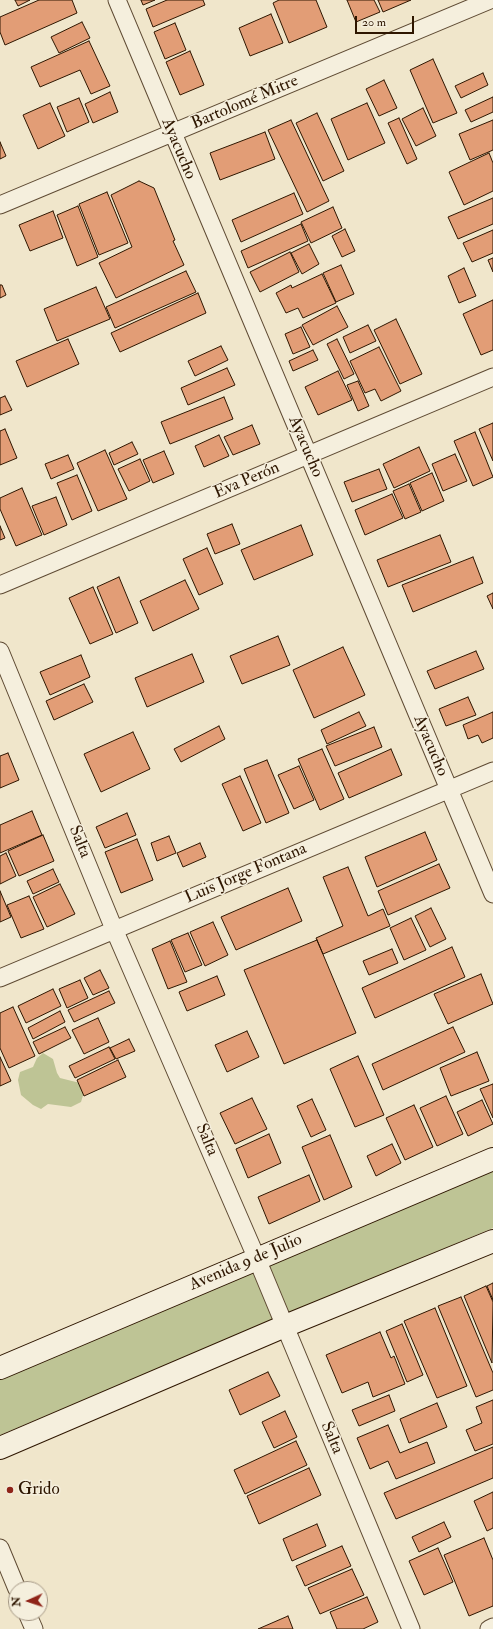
<!DOCTYPE html>
<html>
<head>
<meta charset="utf-8">
<style>
	body { margin:0 }
	#map { position:relative; width:493px; height:1629px; overflow:hidden; background:#f0e6cb; font-family:"IM FELL Double Pica",serif }
	canvas { display:block }
	.north { position:absolute; left:8px; top:1581px; width:40px; height:40px; box-sizing:border-box; background:#f5efdd; border:1px solid #a59885; border-radius:50%; rotate:267deg; font-size:11px; font-weight:700; line-height:16px; text-align:center; color:#2e1600 }
	.north::after { content:''; display:block; margin:auto; width:14px; height:18px; background:#8f2418; clip-path:polygon(50% 0,100% 100%,50% 72%,0 100%) }
	.scale { position:absolute; left:355px; top:16px; width:59px; height:18px; box-sizing:border-box; border:2px solid #2e1600; border-top:0; padding-left:5px; font-size:12px; line-height:14px; white-space:nowrap; color:#2e1600; -webkit-text-stroke:3px #f5efdd; paint-order:stroke }
</style>
</head>
<body>
<div id="map">
<canvas width="493" height="1629"></canvas>
<div class="north">N</div>
<div class="scale">20 m</div>
</div>
<script>
const c = document.querySelector('canvas').getContext('2d');
c.lineJoin = 'round';
function fill(path, color) {
  c.fillStyle = color;
  c.fill(path, 'evenodd');
}
function toPath(rows) {
  const path = new Path2D();
  for (const r of rows) {
    path.moveTo(r[0], r[1]);
    for (let i = 2; i < r.length; i += 2) path.lineTo(r[i], r[i + 1]);
  }
  return path;
}
function strokePath(path, color, width, dash) {
  c.strokeStyle = color;
  c.lineWidth = width;
  c.lineCap = dash ? 'butt' : 'round';
  c.setLineDash(dash || []);
  c.stroke(path);
}
function label(font, color, halo, rows, align = 'center') {
  c.font = font + ' "IM FELL Double Pica",serif';
  c.lineWidth = 3;
  c.setLineDash([]);
  c.textBaseline = 'middle';
  c.strokeStyle = halo;
  c.fillStyle = color;
  for (const [text, x, y, turn = 0] of rows) {
    c.save();
    c.translate(x, y);
    c.rotate((+turn || 0) * Math.PI / 180);
    c.textAlign = isNaN(turn) ? turn : align;
    if (halo) c.strokeText(text, 0, 0);
    c.fillText(text, 0, 0);
    c.restore();
  }
}
const green = toPath([
	[43,1053,53,1059,57,1073,60,1078,80,1083,85,1089,81,1102,71,1107,48,1104,41,1109,33,1105,21,1095,18,1080,20,1072,33,1067,37,1058],
	[493,1170,493,1228,0,1435,0,1378]
]);
const building = toPath([
	[15,0,30,0,18,6,15,0],
	[39,0,72,0,77,13,5,45,0,32,0,17,39,0],
	[141,0,155,0,143,5,141,0],
	[167,0,203,0,205,5,153,27,146,9,167,0],
	[279,0,316,0,327,27,289,43,273,3,279,0],
	[347,0,374,0,380,12,356,22,347,0],
	[378,0,411,0,383,12,378,0],
	[271,14,283,43,250,56,239,28,271,14],
	[82,22,90,38,59,53,51,37,82,22],
	[175,23,186,50,165,59,154,32,175,23],
	[89,41,110,86,91,94,80,70,40,87,31,67,89,41],
	[190,51,204,85,180,95,166,62,190,51],
	[433,59,457,113,433,123,410,70,433,59],
	[483,73,488,85,461,98,455,86,483,73],
	[384,80,397,108,379,116,366,89,384,80],
	[110,92,118,112,93,123,85,104,110,92],
	[493,97,493,112,471,122,465,110,493,97],
	[79,98,89,122,67,132,57,107,79,98],
	[50,103,65,136,38,149,23,115,50,103],
	[367,103,385,143,348,160,331,119,367,103],
	[423,108,436,136,416,146,402,119,423,108],
	[317,113,344,171,323,181,296,123,317,113],
	[399,118,417,159,407,164,388,123,399,118],
	[291,120,329,201,307,212,268,130,291,120],
	[493,120,493,150,470,160,459,134,493,120],
	[265,132,275,159,220,180,210,153,265,132],
	[0,142,6,156,0,159,0,142],
	[489,153,493,163,493,191,464,205,449,172,489,153],
	[139,181,154,188,175,240,173,241,184,265,116,298,99,263,132,247,111,195,139,181],
	[107,192,128,243,99,255,79,204,107,192],
	[294,193,303,214,241,242,232,220,294,193],
	[493,198,493,224,458,239,448,217,493,198],
	[78,206,98,257,77,266,57,215,78,206],
	[333,207,342,228,311,243,301,222,333,207],
	[53,211,63,238,30,251,19,225,53,211],
	[301,224,308,241,248,268,241,251,301,224],
	[345,229,355,251,342,257,332,236,345,229],
	[493,230,493,253,472,262,463,243,493,230],
	[309,244,319,264,302,274,291,253,309,244],
	[290,252,299,272,260,292,250,272,290,252],
	[493,258,493,272,488,260,493,258],
	[341,265,354,294,336,302,323,273,341,265],
	[464,268,476,296,459,303,448,276,464,268],
	[186,271,196,292,115,328,106,307,186,271],
	[322,274,336,303,303,318,298,308,286,313,276,293,291,285,292,288,322,274],
	[0,285,2,285,6,295,0,298,0,285],
	[96,287,110,319,57,341,44,309,96,287],
	[198,293,206,313,120,352,111,333,198,293],
	[493,300,493,350,481,355,463,314,493,300],
	[337,306,348,327,313,345,302,325,337,306],
	[396,319,422,374,400,384,374,330,396,319],
	[368,325,376,341,350,353,343,337,368,325],
	[301,327,310,347,293,354,285,334,301,327],
	[68,339,79,364,27,387,16,361,68,339],
	[337,339,354,374,344,379,327,344,337,339],
	[221,346,228,360,195,376,188,361,221,346],
	[379,347,401,391,381,401,375,389,365,393,350,361,379,347],
	[313,350,318,360,293,371,289,361,313,350],
	[227,368,235,385,188,405,181,388,227,368],
	[338,371,352,400,318,415,305,387,338,371],
	[358,381,369,406,358,411,347,385,358,381],
	[5,396,12,410,0,415,0,398,5,396],
	[224,397,233,419,170,444,161,422,224,397],
	[493,423,493,461,479,429,493,423],
	[252,425,260,444,233,455,224,437,252,425],
	[5,429,17,458,0,465,0,431,5,429],
	[475,432,493,477,473,486,454,441,475,432],
	[219,435,229,456,204,467,195,446,219,435],
	[132,442,138,454,114,465,109,453,132,442],
	[419,447,430,471,394,488,383,464,419,447],
	[105,450,127,499,98,511,77,463,105,450],
	[164,451,174,474,153,483,143,460,164,451],
	[455,454,467,481,443,491,432,464,455,454],
	[68,455,74,469,51,479,45,464,68,455],
	[140,459,150,481,129,491,118,469,140,459],
	[379,469,387,489,352,502,344,482,379,469],
	[432,473,444,501,422,511,410,483,432,473],
	[77,475,92,511,72,520,57,483,77,475],
	[409,484,421,512,405,519,393,491,409,484],
	[22,488,42,535,16,546,0,509,0,498,22,488],
	[392,494,403,518,365,535,355,510,392,494],
	[56,497,67,525,44,535,32,506,56,497],
	[232,524,240,544,215,554,207,534,232,524],
	[301,525,313,555,254,580,241,550,301,525],
	[0,526,5,538,0,540,0,526],
	[440,535,451,562,388,587,377,560,440,535],
	[207,548,223,584,199,595,183,559,207,548],
	[473,557,483,583,413,612,402,585,473,557],
	[119,577,138,623,116,633,97,587,119,577],
	[185,580,199,609,153,631,140,601,185,580],
	[93,587,113,634,90,644,69,598,93,587],
	[493,593,493,609,487,596,493,593],
	[278,636,290,665,242,684,230,656,278,636],
	[343,647,365,695,314,718,293,670,343,647],
	[476,651,484,669,435,689,427,671,476,651],
	[192,654,204,682,147,707,135,678,192,654],
	[81,655,90,677,50,695,40,672,81,655],
	[84,684,93,702,54,720,46,701,84,684],
	[468,697,476,715,446,726,439,709,468,697],
	[359,712,366,726,327,744,321,730,359,712],
	[493,712,493,738,482,743,478,735,468,739,463,725,493,712],
	[219,726,225,739,181,762,174,749,219,726],
	[374,727,382,747,335,766,326,746,374,727],
	[133,732,150,769,101,792,84,754,133,732],
	[322,749,344,799,320,810,298,759,322,749],
	[391,749,402,775,349,798,338,773,391,749],
	[8,753,19,780,0,788,0,756,8,753],
	[267,760,289,813,266,823,244,769,267,760],
	[299,766,314,800,294,809,278,775,299,766],
	[240,776,261,823,243,831,222,784,240,776],
	[32,811,42,835,0,853,0,825,32,811],
	[127,813,136,835,105,848,96,827,127,813],
	[425,832,437,860,377,887,365,857,425,832],
	[43,835,54,861,19,876,8,851,43,835],
	[169,836,176,853,157,861,151,843,169,836],
	[137,839,153,880,121,893,105,852,137,839],
	[200,843,206,857,183,867,177,853,200,843],
	[6,853,16,876,0,884,0,856,6,853],
	[439,864,450,888,388,915,378,891,439,864],
	[348,867,368,916,383,909,390,926,323,954,316,938,343,926,323,877,348,867],
	[53,869,59,882,33,894,27,881,53,869],
	[60,884,75,914,47,927,33,897,60,884],
	[288,888,302,921,236,950,221,917,288,888],
	[0,891,11,917,0,922,0,891],
	[29,896,44,929,21,938,7,905,29,896],
	[431,908,446,939,430,947,415,916,431,908],
	[411,918,426,950,404,960,390,928,411,918],
	[213,922,228,955,205,966,190,932,213,922],
	[188,933,202,965,185,972,171,940,188,933],
	[317,940,356,1033,284,1064,244,970,317,940],
	[170,941,187,982,168,989,152,949,170,941],
	[452,947,465,977,375,1018,362,988,452,947],
	[392,949,398,963,369,975,363,961,392,949],
	[100,970,109,988,93,995,84,978,100,970],
	[481,974,493,1004,448,1024,434,994,481,974],
	[217,976,225,995,187,1011,179,992,217,976],
	[80,980,88,998,67,1008,59,989,80,980],
	[53,989,61,1006,26,1023,18,1006,53,989],
	[109,991,115,1003,74,1022,68,1010,109,991],
	[13,1007,35,1056,9,1068,0,1048,0,1013,13,1007],
	[60,1011,65,1022,33,1039,28,1028,60,1011],
	[98,1018,109,1042,84,1054,72,1030,98,1018],
	[65,1027,71,1038,39,1054,33,1042,65,1027],
	[453,1027,465,1052,383,1090,372,1064,453,1027],
	[247,1031,259,1057,227,1072,215,1045,247,1031],
	[129,1039,135,1051,116,1059,110,1048,129,1039],
	[109,1047,115,1059,75,1078,69,1066,109,1047],
	[477,1052,489,1081,451,1096,440,1068,477,1052],
	[358,1056,384,1115,355,1127,330,1069,358,1056],
	[0,1057,11,1081,0,1086,0,1057],
	[118,1060,126,1077,84,1096,77,1080,118,1060],
	[493,1084,493,1118,480,1089,493,1084],
	[446,1096,463,1134,437,1146,420,1108,446,1096],
	[252,1098,267,1129,235,1144,220,1113,252,1098],
	[312,1099,326,1130,311,1137,297,1106,312,1099],
	[482,1100,493,1124,468,1136,457,1112,482,1100],
	[414,1105,433,1147,405,1160,386,1118,414,1105],
	[269,1134,281,1163,248,1178,236,1149,269,1134],
	[330,1135,352,1187,324,1200,302,1147,330,1135],
	[392,1144,401,1163,376,1176,367,1156,392,1144],
	[309,1175,320,1201,269,1224,258,1197,309,1175],
	[493,1283,493,1300,487,1286,493,1283],
	[486,1286,493,1302,492,1363,464,1296,486,1286],
	[461,1297,493,1373,493,1390,476,1397,438,1306,461,1297],
	[435,1308,467,1386,437,1398,404,1321,435,1308],
	[402,1324,423,1375,407,1382,386,1331,402,1324],
	[380,1332,391,1358,394,1356,405,1384,373,1397,368,1382,342,1393,326,1355,380,1332],
	[268,1372,280,1396,240,1415,229,1390,268,1372],
	[389,1395,395,1411,359,1426,352,1410,389,1395],
	[493,1400,493,1444,475,1451,466,1430,482,1423,476,1407,493,1400],
	[437,1403,447,1427,409,1443,400,1419,437,1403],
	[285,1411,297,1437,274,1448,262,1422,285,1411],
	[388,1425,400,1453,427,1442,435,1463,396,1479,388,1461,370,1469,357,1438,388,1425],
	[296,1441,307,1465,245,1494,234,1470,296,1441],
	[493,1447,493,1478,396,1519,384,1493,493,1447],
	[309,1468,321,1495,259,1524,247,1496,309,1468],
	[493,1492,493,1528,487,1531,474,1501,493,1492],
	[444,1522,451,1537,419,1552,412,1537,444,1522],
	[317,1524,326,1546,292,1561,283,1539,317,1524],
	[484,1538,493,1560,493,1606,469,1616,444,1555,484,1538],
	[342,1546,351,1566,305,1586,296,1566,342,1546],
	[438,1548,453,1582,424,1595,409,1561,438,1548],
	[352,1569,364,1595,320,1614,308,1588,352,1569],
	[367,1597,378,1622,363,1629,337,1629,330,1612,367,1597],
	[288,1616,293,1629,258,1629,288,1616]
]);
const street = toPath([
	[117,0,493,894],
	[0,205,490,0],
	[0,585,493,377],
	[0,651,114,929,257,1259,411,1629],
	[0,978,493,771],
	[0,1548,17,1589],
	[27,1613,34,1629],
	[489,1629,493,1627]
]);
const secondary = toPath([
	[0,1368,493,1159],
	[0,1448,285,1326,493,1241]
]);
const markers = [
	[10,1490,4,"#8f2418"]
];
const streetNames = [
	["Bartolomé Mitre",245,103,-23],
	["Ayacucho",178,149,67],
	["Ayacucho",305,447,67],
	["Eva Perón",247,481,-23],
	["Ayacucho",430,746,67],
	["Salta",79,842,68],
	["Luis Jorge Fontana",246,874,-23],
	["Salta",206,1140,67],
	["Avenida 9 de Julio",246,1263,-23],
	["Salta",331,1438,67]
];
const poiNames = [
	["Grido",18,1490]
];
fill(green, '#bec495');
fill(building, '#e29d76');
strokePath(building, '#2e1600', 1);
strokePath(street, '#5e4a33', 19);
strokePath(secondary, '#2e1600', 24);
strokePath(street, '#f5efdd', 17);
strokePath(secondary, '#f5efdd', 22);
for (const [x, y, r, color] of markers) {
  const dot = new Path2D();
  dot.arc(x, y, r, 0, 2 * Math.PI);
  c.fillStyle = color;
  c.fill(dot);
  strokePath(dot, '#f5efdd', 1.5);
}
label('17px', '#2e1600', '#f5efdd', streetNames);
label('17px', '#2e1600', '#f5efdd', poiNames, 'left');
</script>
</body>
</html>
